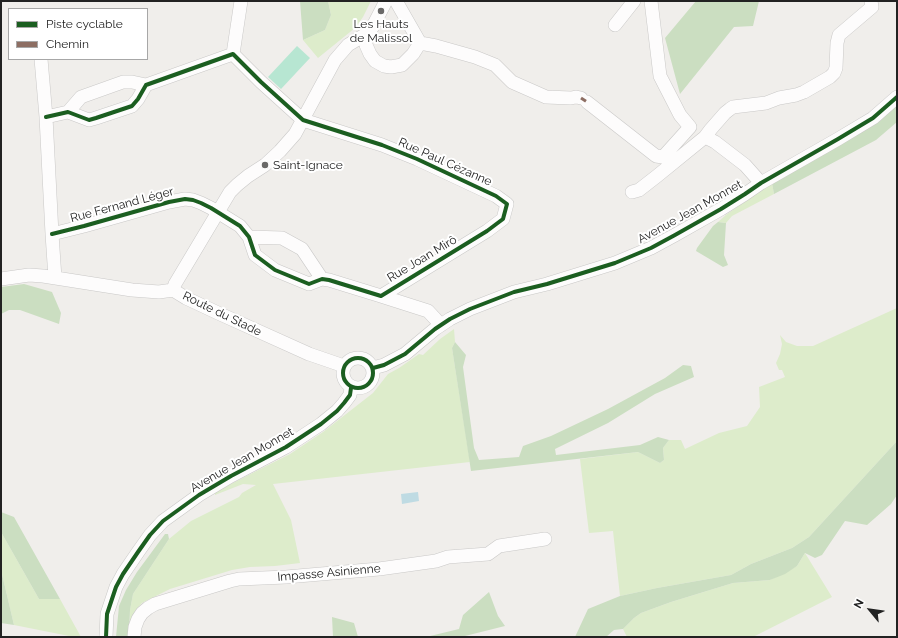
<!DOCTYPE html>
<html>
<head>
<meta charset="utf-8">
<style>
	body { margin:0 }
	#map { position:relative; width:898px; height:638px; overflow:hidden; background:#f0eeeb; font-family:Raleway,sans-serif }
	canvas { display:block }
	.frame { position:absolute; inset:0; border:2px solid #222; pointer-events:none }
	.legend { position:absolute; left:8px; top:8px; width:140px; height:52px; box-sizing:border-box; background:#fff; border:1px solid #a7a7a7; margin:0; padding:5px 7px; list-style:none; font-size:12px; color:#222 }
	.legend li { display:flex; align-items:center; gap:8px; height:20px }
	.legend b { width:20px; border:1px solid #a7a7a7 }
	.north { position:absolute; left:850px; top:590px; width:40px; height:40px; -webkit-text-stroke:3px #fff; paint-order:stroke; rotate:299deg; font-size:11px; font-weight:700; line-height:16px; text-align:center; color:#222 }
	.north::after { content:''; display:block; margin:auto; width:14px; height:18px; background:#222; clip-path:polygon(50% 0,100% 100%,50% 72%,0 100%) }
</style>
</head>
<body>
<div id="map">
<canvas width="898" height="638"></canvas>
<div class="frame"></div>
<ul class="legend">
<li><b style="height:5px;background:#1b5e20"></b>Piste cyclable</li>
<li><b style="height:5px;background:#8d6e63"></b>Chemin</li>
</ul>
<div class="north">N</div>
</div>
<script>
const c = document.querySelector('canvas').getContext('2d');
c.lineJoin = 'round';
function fill(path, color) {
  c.fillStyle = color;
  c.fill(path, 'evenodd');
}
function toPath(rows) {
  const path = new Path2D();
  for (const r of rows) {
    if (r.length === 3) {
      path.moveTo(r[0] + r[2], r[1]);
      path.arc(r[0], r[1], r[2], 0, 2 * Math.PI);
      continue;
    }
    path.moveTo(r[0], r[1]);
    for (let i = 2; i < r.length; i += 2) path.lineTo(r[i], r[i + 1]);
  }
  return path;
}
function strokePath(path, color, width, dash) {
  c.strokeStyle = color;
  c.lineWidth = width;
  c.lineCap = dash ? 'butt' : 'round';
  c.setLineDash(dash || []);
  c.stroke(path);
}
function label(font, color, halo, rows, align = 'center') {
  c.font = font + ' Raleway,sans-serif';
  c.lineWidth = 4;
  c.setLineDash([]);
  c.textBaseline = 'middle';
  c.strokeStyle = halo;
  c.fillStyle = color;
  for (const [text, x, y, turn = 0] of rows) {
    c.save();
    c.translate(x, y);
    c.rotate((+turn || 0) * Math.PI / 180);
    c.textAlign = isNaN(turn) ? turn : align;
    if (halo) c.strokeText(text, 0, 0);
    c.fillText(text, 0, 0);
    c.restore();
  }
}
const grass = toPath([
	[328,1,371,1,363,17,355,28,318,58,303,40,325,30,331,15],
	[772,183,774,194,732,216,726,223,718,222,727,214],
	[897,308,897,441,809,537,792,548,751,564,731,575,657,588,620,596,613,531,589,533,580,459,638,452,660,463,664,460,663,448,669,440,681,440,685,449,719,433,747,426,760,407,759,387,785,377,782,370,779,370,776,363,780,354,782,344,780,335,786,342,797,346,813,346],
	[454,329,455,342,452,348,470,462,273,484,291,520,300,563,275,566,250,567,232,570,170,589,142,603,135,611,130,624,130,610,133,594,169,539,191,521,239,497,242,493,256,485,243,484,215,495,215,492,290,454,323,432,373,393,388,374,399,368,419,354,423,355,440,339],
	[1,532,39,599,60,599,81,637,74,637,14,625,1,570],
	[805,553,832,597,753,637,627,637,623,629,634,618,641,613,671,602,733,583,770,580,797,566]
]);
const forest = toPath([
	[300,1,328,1,331,15,325,30,303,40],
	[696,1,759,1,753,26,734,27,680,94,665,38],
	[895,105,897,106,897,122,876,140,774,194,772,183],
	[718,222,726,223,724,255,728,265,723,267,696,251,697,248,713,226],
	[24,284,52,292,61,313,59,324,20,310,9,310,1,314,1,287],
	[455,342,466,355,463,367,474,448,479,460,519,457,523,446,551,436,608,409,665,378,683,365,691,366,694,377,655,394,608,423,555,449,556,455,640,445,658,437,669,440,663,448,664,460,660,463,638,452,471,471,452,348],
	[897,441,897,495,891,504,867,525,845,521,822,555,815,558,805,553,797,566,785,574,770,580,733,583,671,602,641,613,634,618,623,629,614,630,606,637,575,637,588,609,620,596,657,588,731,575,751,564,792,548,809,537],
	[1,512,14,517,60,599,39,599,1,532],
	[165,534,168,534,169,539,133,594,130,610,129,637,116,637,119,606,126,590,137,572],
	[1,570,14,625,1,623],
	[489,592,498,616,505,626,461,637,426,637,459,629,463,615],
	[332,617,354,623,358,637,333,637]
]);
const pitch = toPath([
	[297,46,310,58,281,89,268,77]
]);
const water = toPath([
	[418,492,419,501,402,504,401,494]
]);
const minor = toPath([
	[615,25,634,1],
	[366,34,366,45,370,54,375,61,384,66,391,67,402,65,413,54,420,43,396,1],
	[420,43,436,46,475,57,495,65,512,82,546,97,571,98,576,97,581,98],
	[233,54,241,1],
	[41,59,46,117,52,234,55,278],
	[587,102,656,156,663,157,690,127,680,115,660,76,651,1],
	[68,112,81,97,123,82,132,82,146,85],
	[46,117,68,112,89,120,96,118,132,106,138,99,146,85,233,54,261,82,303,120,382,145,417,159,496,196,507,204,503,219,487,231,381,296,329,280,322,279,309,284,275,270,255,255,249,237,240,226,211,208,201,203,193,200,185,199,169,202,84,226,52,234],
	[705,137,715,142,745,165,761,183],
	[632,192,639,190,657,176,705,137,711,129,725,113,730,109,733,107,766,103,779,98,796,95,804,92,830,77,834,73,836,68,837,43,839,35,872,7,871,1],
	[249,237,282,238,302,249,322,279],
	[1,279,29,275,43,276,132,290,159,292,173,290,186,298,218,313,309,354,344,366],
	[173,290,175,284,230,192,237,185,248,176,265,165,280,151,295,134,335,60,348,45,366,34,372,28,386,1],
	[381,296,428,311,441,325],
	[358,373,15],
	[373,368,384,365,405,354,435,329,450,319,470,309,514,292,547,284,615,263,651,248,675,235,721,209,745,194,761,183,838,139,873,118,897,97],
	[106,637,107,614,116,587,123,574,138,552,150,535,163,521,199,495,231,476,286,447,321,424,337,411,344,403,350,395,351,388],
	[134,637,135,627,138,619,142,613,148,608,155,604,230,581,239,579,286,577,379,569,436,561,448,557,488,554,499,546,545,539]
]);
const quiet = toPath([
	[581,98,587,102]
]);
const cycleway = toPath([
	[46,117,68,112,89,120,96,118,132,106,138,99,146,85,233,54,261,82,303,120,382,145,417,159,496,196,507,204,503,219,487,231,381,296,329,280,322,279,309,284,275,270,255,255,249,237,240,226,211,208,201,203,193,200,185,199,169,202,84,226,52,234],
	[358,373,15],
	[373,368,384,365,405,354,435,329,450,319,470,309,514,292,547,284,615,263,651,248,675,235,721,209,745,194,761,183,838,139,873,118,897,97],
	[106,637,107,614,116,587,123,574,138,552,150,535,163,521,199,495,231,476,286,447,321,424,337,411,344,403,350,395,351,388]
]);
const markers = [
	[381,11,4,"#6a6968"],
	[265,165,4,"#6a6968"]
];
const poiNames = [
	["Les Hauts",381,24],
	["de Malissol",381,38],
	["Saint-Ignace",273,165,"left"]
];
const streetNames = [
	["Rue Paul Cézanne",445,162,24],
	["Rue Fernand Léger",122,205,-15],
	["Avenue Jean Monnet",690,212,-29],
	["Rue Joan Mirô",422,259,-31],
	["Route du Stade",222,314,26],
	["Avenue Jean Monnet",242,460,-30],
	["Impasse Asinienne",329,573,-5]
];
fill(grass, '#ddeccb');
fill(forest, '#cbdec1');
fill(pitch, '#b7e6d2');
fill(water, '#bfdbe3');
strokePath(minor, '#c9c8c7', 14);
strokePath(minor, '#fdfcfc', 13);
strokePath(quiet, '#8d6e63', 3, [6, 3]);
strokePath(cycleway, '#1b5e20', 4);
for (const [x, y, r, color] of markers) {
  const dot = new Path2D();
  dot.arc(x, y, r, 0, 2 * Math.PI);
  c.fillStyle = color;
  c.fill(dot);
  strokePath(dot, '#fff', 1.5);
}
label('12px', '#222', '#fff', poiNames);
label('12px', '#222', '#fff', streetNames);
</script>
</body>
</html>
